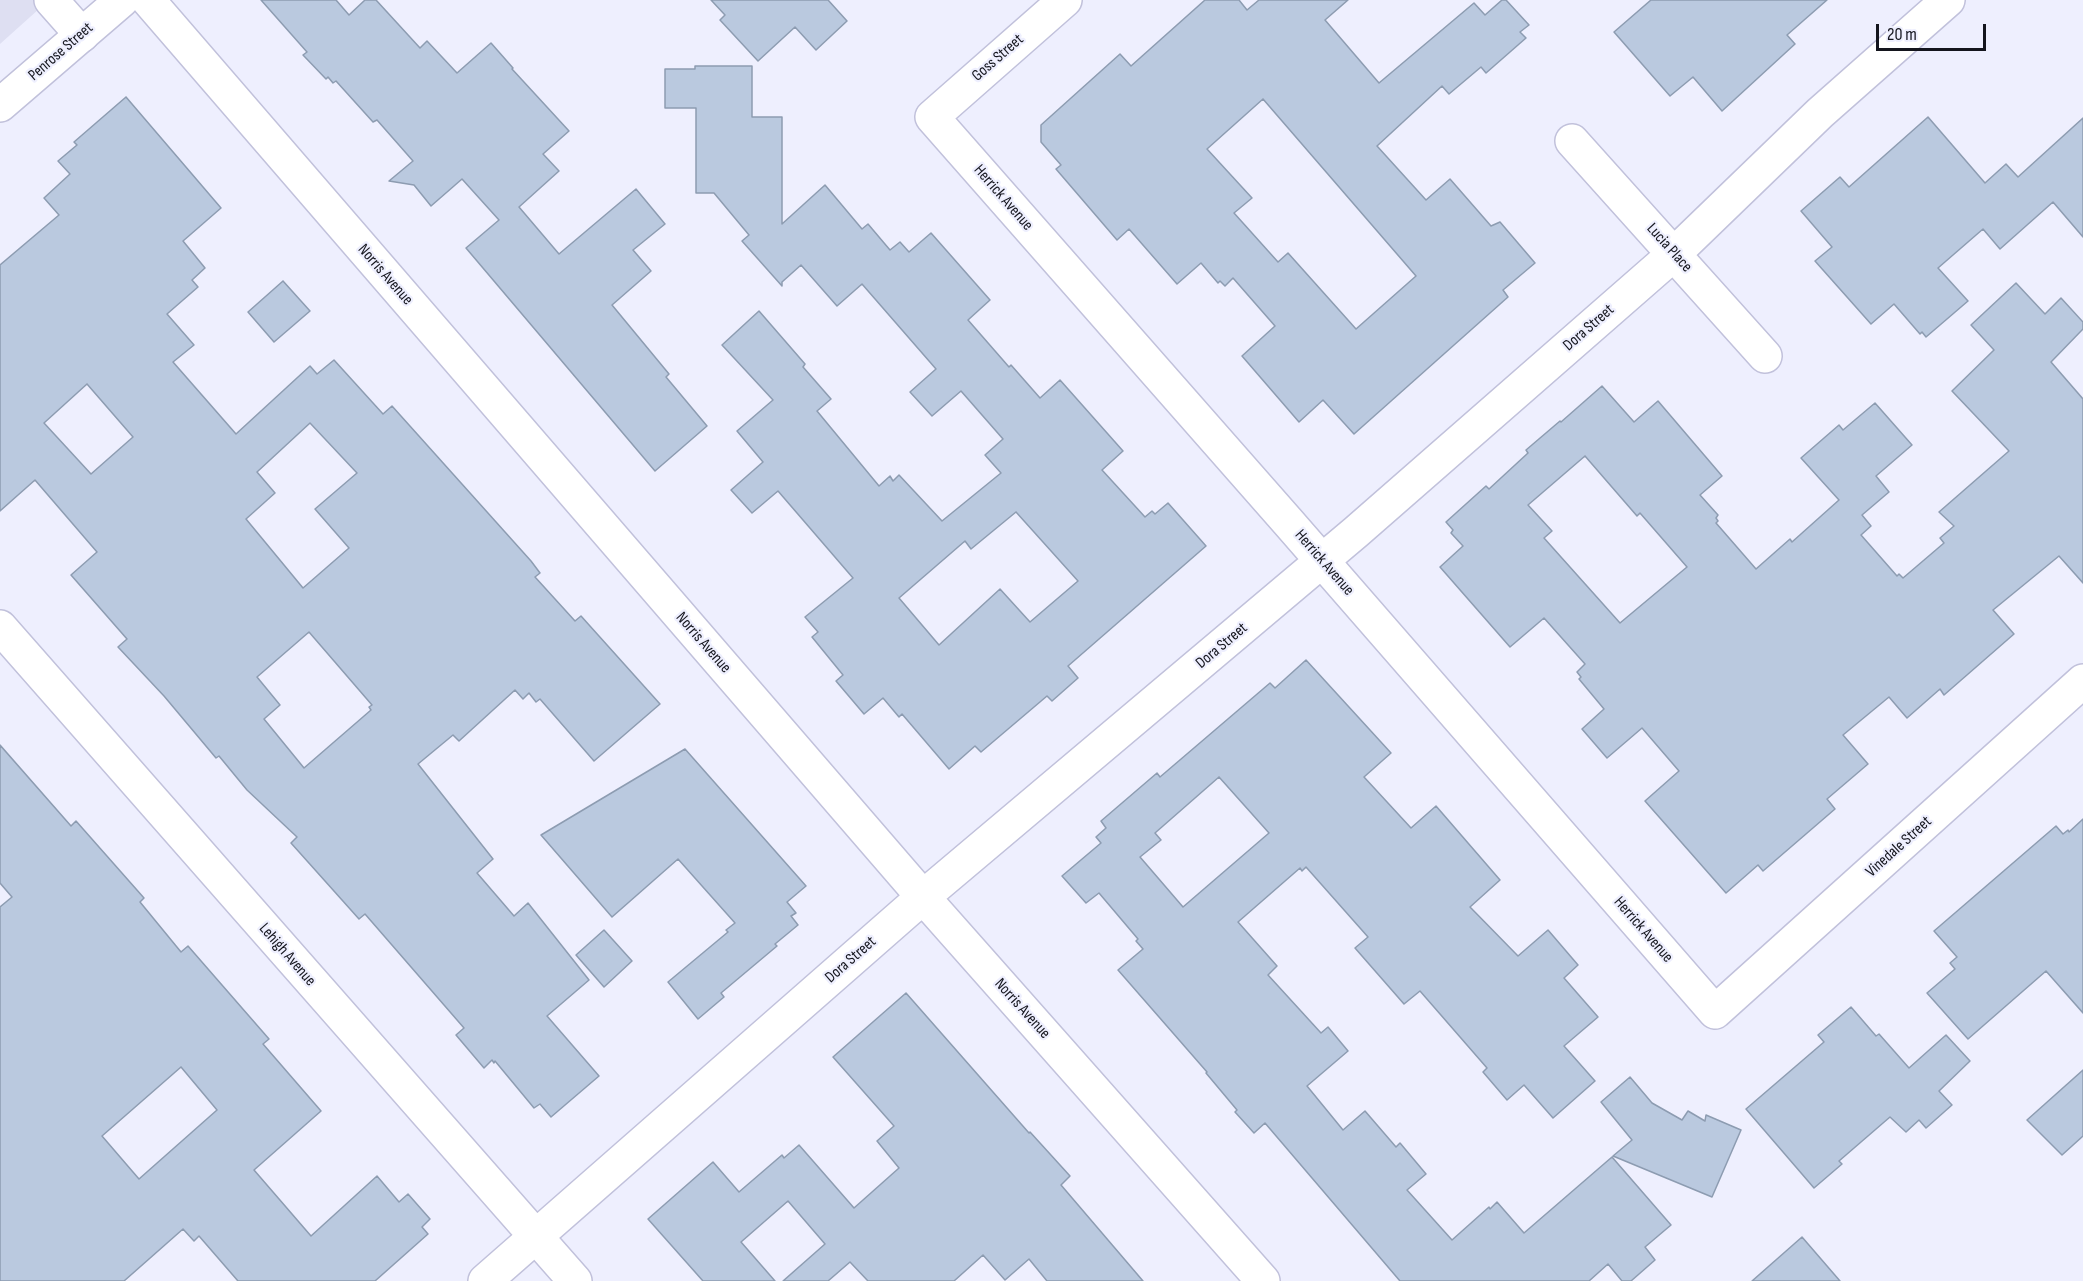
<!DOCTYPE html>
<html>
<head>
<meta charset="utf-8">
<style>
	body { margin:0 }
	#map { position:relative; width:2083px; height:1281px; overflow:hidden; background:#eeeffe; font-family:"Sofia Sans Condensed",sans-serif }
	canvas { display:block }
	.scale { position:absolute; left:1876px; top:24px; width:110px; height:27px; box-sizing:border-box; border:3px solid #14151d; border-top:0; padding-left:8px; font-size:18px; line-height:21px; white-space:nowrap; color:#14151d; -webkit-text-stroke:4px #eeeffe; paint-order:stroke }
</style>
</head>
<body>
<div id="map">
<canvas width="2083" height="1281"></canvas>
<div class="scale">20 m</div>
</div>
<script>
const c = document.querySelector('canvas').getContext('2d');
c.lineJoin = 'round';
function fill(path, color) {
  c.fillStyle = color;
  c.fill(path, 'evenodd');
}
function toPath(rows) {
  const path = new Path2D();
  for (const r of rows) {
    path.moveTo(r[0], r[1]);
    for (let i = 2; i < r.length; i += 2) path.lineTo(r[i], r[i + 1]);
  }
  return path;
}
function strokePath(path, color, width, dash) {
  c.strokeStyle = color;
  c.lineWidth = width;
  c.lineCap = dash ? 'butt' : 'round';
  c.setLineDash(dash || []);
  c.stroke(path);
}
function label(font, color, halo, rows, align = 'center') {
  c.font = font + ' "Sofia Sans Condensed",sans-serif';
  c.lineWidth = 4.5;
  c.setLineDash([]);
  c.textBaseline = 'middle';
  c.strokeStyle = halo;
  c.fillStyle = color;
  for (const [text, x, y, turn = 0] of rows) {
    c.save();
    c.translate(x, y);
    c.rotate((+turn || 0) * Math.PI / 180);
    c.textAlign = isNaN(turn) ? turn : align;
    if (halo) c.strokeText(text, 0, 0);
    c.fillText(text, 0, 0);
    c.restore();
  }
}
const built = toPath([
	[0,0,49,0,0,44]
]);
const building = toPath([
	[261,0,336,0,349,15,365,0,376,0,420,48,427,41,457,73,491,43,513,68,512,69,569,131,543,154,559,171,519,207,559,254,636,189,665,224,633,250,651,271,612,305,669,374,666,377,707,426,655,471,466,248,499,220,462,179,431,206,414,185,389,181,413,161,377,120,373,122,336,81,333,83,328,77,326,79,303,55,307,52,261,0],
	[711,0,828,0,847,21,816,50,795,27,758,61,720,20,725,15,711,0],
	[1205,0,1239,0,1247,10,1259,0,1348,0,1325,20,1379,83,1474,3,1485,15,1502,0,1506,0,1529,25,1520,32,1526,38,1486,73,1481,67,1449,94,1442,86,1377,146,1426,200,1450,179,1491,226,1500,222,1535,263,1503,290,1508,297,1354,434,1323,400,1299,422,1242,356,1275,326,1233,278,1225,286,1220,281,1218,283,1201,263,1177,284,1129,229,1117,240,1056,169,1061,165,1041,142,1041,125,1120,54,1131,66,1205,0],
	[1263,99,1416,276,1356,329,1288,253,1278,262,1234,213,1252,198,1207,149,1263,99],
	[1651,0,1827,0,1787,35,1795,44,1722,111,1693,77,1670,96,1614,32,1651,0],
	[695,66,752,66,752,117,782,117,782,224,825,185,862,229,868,224,890,250,900,242,909,252,931,233,990,300,968,320,1009,367,1011,365,1040,398,1060,380,1123,451,1102,470,1145,517,1152,511,1155,514,1168,503,1206,546,1068,666,1078,678,1052,701,1047,696,981,752,975,746,949,769,902,714,899,717,883,698,864,714,836,681,843,675,812,637,818,632,805,617,853,578,778,491,752,513,731,490,763,462,737,431,773,400,722,345,759,311,805,364,803,367,831,399,817,411,879,486,890,476,893,481,899,475,942,521,1001,473,985,455,1003,439,961,391,932,416,910,392,936,369,862,284,837,306,801,265,782,282,782,286,742,241,749,235,714,193,696,193,696,108,665,108,665,69,695,69,695,66],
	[1016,512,1078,581,1030,622,1000,589,939,645,899,598,965,541,971,549,1016,512],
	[126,97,221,208,183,241,205,268,192,280,198,287,167,314,194,345,173,362,236,434,310,366,317,374,334,360,383,414,392,406,531,561,540,573,535,577,575,621,581,616,660,704,594,761,540,699,536,702,529,693,523,699,515,690,459,741,453,735,418,764,493,859,477,873,514,916,528,903,589,980,547,1016,599,1076,551,1117,540,1104,534,1108,495,1061,494,1063,492,1060,484,1068,456,1035,464,1028,365,914,359,919,291,843,297,837,247,790,219,756,216,758,164,696,118,647,127,639,71,575,97,552,35,480,0,511,0,265,59,215,44,198,70,174,58,161,77,145,74,142,126,97],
	[87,384,133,437,91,474,44,423,87,384],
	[310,423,357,473,315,509,349,548,303,588,246,519,275,493,257,472,310,423],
	[309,632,372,705,369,707,371,710,304,768,264,719,280,705,257,677,309,632],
	[1928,117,1985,183,2006,164,2018,177,2083,118,2083,237,2053,202,2000,249,1983,229,1938,268,1968,301,1926,337,1922,332,1920,334,1894,304,1871,324,1815,261,1832,247,1801,211,1840,177,1849,187,1928,117],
	[283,281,310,311,274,342,248,312,283,281],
	[2016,283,2045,314,2061,298,2083,322,2083,329,2051,362,2083,399,2083,583,2059,556,1993,610,2014,634,1944,695,1940,689,1907,718,1889,697,1843,735,1868,764,1827,799,1835,809,1763,871,1758,865,1726,893,1645,801,1679,771,1642,728,1607,758,1582,729,1604,709,1579,679,1581,677,1577,672,1585,664,1544,618,1510,647,1440,567,1463,546,1451,533,1453,530,1446,522,1486,486,1489,489,1528,453,1526,450,1560,421,1561,422,1602,386,1634,422,1658,401,1722,476,1700,495,1718,515,1716,518,1718,521,1716,523,1756,569,1790,539,1792,542,1839,500,1801,458,1839,425,1843,430,1875,403,1912,445,1876,476,1889,492,1862,515,1871,526,1861,535,1897,576,1899,574,1903,578,1944,543,1940,538,1954,526,1939,512,2009,451,1952,391,1994,350,1971,325,2016,283],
	[1585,456,1637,516,1640,513,1687,567,1620,623,1544,538,1552,531,1528,505,1585,456],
	[1306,660,1391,753,1364,777,1411,828,1436,806,1500,880,1470,907,1518,956,1548,930,1578,965,1564,978,1598,1017,1564,1046,1595,1081,1553,1118,1524,1085,1507,1100,1483,1072,1487,1068,1420,991,1404,1004,1355,948,1368,937,1306,867,1302,871,1300,868,1238,922,1277,966,1268,975,1321,1033,1328,1027,1348,1051,1307,1086,1343,1130,1365,1111,1396,1147,1400,1143,1426,1174,1407,1190,1452,1240,1489,1207,1490,1209,1497,1202,1524,1233,1612,1157,1671,1225,1645,1247,1655,1260,1631,1281,1622,1281,1608,1264,1589,1281,1400,1281,1265,1123,1254,1133,1235,1112,1237,1110,1206,1073,1207,1072,1118,970,1143,949,1136,941,1138,939,1099,893,1086,903,1062,876,1101,843,1096,837,1106,828,1101,821,1157,773,1160,777,1270,683,1275,688,1306,660],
	[1219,777,1269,833,1183,907,1140,857,1161,840,1155,833,1219,777],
	[0,745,71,826,76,821,144,898,140,902,181,952,188,946,269,1039,263,1044,321,1111,254,1170,311,1236,377,1176,399,1202,408,1194,430,1219,422,1227,428,1234,375,1281,238,1281,199,1236,194,1241,183,1229,124,1281,0,1281,0,907,12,897,0,883,0,745],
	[181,1067,217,1110,139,1179,102,1136,181,1067],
	[685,749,806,886,787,902,796,913,791,916,798,925,775,944,777,946,721,993,724,997,698,1019,668,982,728,932,726,930,735,923,678,859,612,917,541,835,685,749],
	[2083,819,2083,1013,2046,971,1968,1039,1927,993,1955,969,1950,963,1957,957,1934,931,2056,826,2063,834,2068,830,2069,832,2083,819],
	[604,930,632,961,604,987,576,955,604,930],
	[906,993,1029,1133,1030,1132,1070,1176,1061,1185,1143,1281,1047,1281,1029,1259,1005,1280,983,1255,954,1281,868,1281,850,1262,828,1281,783,1281,825,1244,788,1201,741,1242,775,1281,703,1281,648,1219,713,1162,739,1192,782,1155,784,1158,799,1145,854,1208,899,1168,877,1141,894,1126,833,1057,906,993],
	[1851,1007,1876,1036,1879,1034,1909,1068,1946,1035,1970,1061,1939,1091,1952,1105,1926,1128,1919,1120,1906,1132,1890,1117,1839,1161,1842,1164,1814,1188,1746,1109,1824,1042,1818,1035,1851,1007],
	[2083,1070,2083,1136,2062,1155,2027,1120,2083,1070],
	[1630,1077,1652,1103,1682,1120,1688,1111,1705,1121,1706,1115,1741,1130,1712,1197,1613,1156,1632,1140,1601,1102,1630,1077],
	[1802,1237,1840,1281,1752,1281,1802,1237]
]);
const minor = toPath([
	[51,0,82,35],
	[148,0,923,897,1263,1281],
	[1065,0,932,117,1289,523,1715,1012,2083,681],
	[1572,141,1765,356],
	[0,627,575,1281],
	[485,1281,923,897,1356,532,1674,254,1820,113,1948,0]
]);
const major = toPath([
	[0,105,122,0]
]);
const streetNames = [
	["Penrose Street",61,52,-41],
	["Goss Street",998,58,-41],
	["Herrick Avenue",1003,198,49],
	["Lucia Place",1669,248,48],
	["Norris Avenue",385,275,49],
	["Dora Street",1589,328,-41],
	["Herrick Avenue",1324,563,49],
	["Norris Avenue",703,643,49],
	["Dora Street",1222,646,-40],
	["Vinedale Street",1899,847,-42],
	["Herrick Avenue",1643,930,49],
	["Lehigh Avenue",287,955,49],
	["Dora Street",851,960,-41],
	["Norris Avenue",1022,1009,48]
];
fill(built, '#dedff2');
fill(building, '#bac9df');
strokePath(building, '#8d9cb1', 1.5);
strokePath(minor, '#c1c1db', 36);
strokePath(major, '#c1c1db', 36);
strokePath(minor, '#fff', 33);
strokePath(major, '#fff', 33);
label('16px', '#14151d', '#eeeffe', streetNames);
</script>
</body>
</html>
